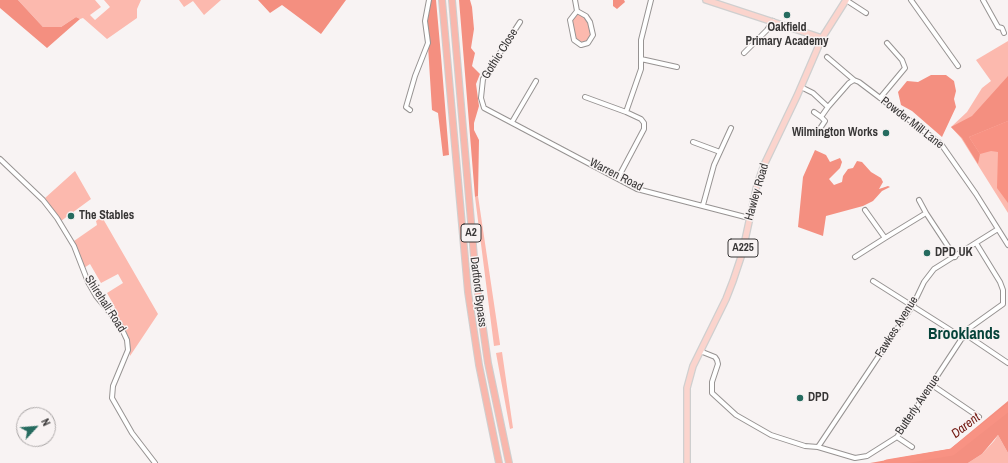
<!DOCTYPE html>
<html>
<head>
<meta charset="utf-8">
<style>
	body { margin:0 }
	#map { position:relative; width:1008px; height:463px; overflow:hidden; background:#f8f3f3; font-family:"Archivo Narrow",sans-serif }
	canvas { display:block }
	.north { position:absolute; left:16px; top:407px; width:40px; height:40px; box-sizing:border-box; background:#f8f3f3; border:1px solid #aba7a7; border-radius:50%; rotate:64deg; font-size:11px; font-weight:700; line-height:16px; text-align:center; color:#383636 }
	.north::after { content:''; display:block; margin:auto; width:14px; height:18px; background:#266b5f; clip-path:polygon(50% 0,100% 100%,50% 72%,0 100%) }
</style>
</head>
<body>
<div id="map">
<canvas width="1008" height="463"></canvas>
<div class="north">N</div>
</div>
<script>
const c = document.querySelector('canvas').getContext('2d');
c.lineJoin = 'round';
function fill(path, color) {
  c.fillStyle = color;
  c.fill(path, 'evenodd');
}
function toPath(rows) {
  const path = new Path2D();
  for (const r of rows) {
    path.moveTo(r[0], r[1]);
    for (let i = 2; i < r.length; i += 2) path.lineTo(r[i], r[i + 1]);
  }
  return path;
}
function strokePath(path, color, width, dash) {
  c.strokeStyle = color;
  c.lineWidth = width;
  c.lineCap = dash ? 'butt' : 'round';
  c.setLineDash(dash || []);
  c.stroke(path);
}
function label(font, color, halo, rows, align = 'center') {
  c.font = font + ' "Archivo Narrow",sans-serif';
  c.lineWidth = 3;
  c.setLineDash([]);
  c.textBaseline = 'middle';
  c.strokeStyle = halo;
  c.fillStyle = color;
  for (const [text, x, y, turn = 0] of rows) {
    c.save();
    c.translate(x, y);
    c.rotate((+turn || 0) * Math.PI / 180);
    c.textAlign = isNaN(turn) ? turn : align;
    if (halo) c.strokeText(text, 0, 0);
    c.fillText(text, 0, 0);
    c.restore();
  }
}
const green = toPath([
	[18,0,95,0,101,7,90,15,95,20,110,7,104,0,141,0,137,9,137,18,107,39,83,18,80,19,76,17,61,27,43,27],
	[179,0,221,0,204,15,193,1,184,7],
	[575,15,581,15,587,19,591,36,588,41,580,42,575,38,571,20],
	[1008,41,1008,213,961,138,951,127,967,112,982,88,991,81,976,60],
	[75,171,91,199,61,221,45,198],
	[478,196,500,344,500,345,494,346,475,197],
	[102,217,158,314,130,356,129,338,126,331,111,312,115,307,107,293,123,283,118,274,101,283,90,264,84,268,74,241,97,225,96,221],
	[502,352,513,428,510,429,496,353],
	[998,435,1008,453,1008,463,968,463,982,454,994,441]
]);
const forest = toPath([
	[0,0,18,0,43,27,61,27,76,17,80,19,47,48,0,8],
	[258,0,346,0,321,34,282,5,270,13],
	[430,0,436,0,441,56,449,155,443,156,438,113,432,110,428,46,429,33,427,19],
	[459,0,470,0,472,7,474,29,471,48,475,53,472,66,480,74,476,84,479,106,474,123,474,130,479,140,478,196,475,197],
	[613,0,624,0,625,2,617,9,613,6],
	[931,75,946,75,954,81,956,91,954,99,956,107,942,137,912,111,901,105,898,92,907,81,918,82],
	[1008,76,1008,121,969,137,980,154,978,164,962,138,951,127,972,116],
	[815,150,826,155,830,162,840,158,842,162,840,168,829,179,834,185,842,182,843,176,848,169,853,168,857,161,862,162,871,172,881,178,883,182,879,189,888,186,890,187,882,191,873,201,863,206,826,216,823,236,798,227,803,177],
	[1008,401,1008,453,998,435,982,454,968,463,870,463,950,449]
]);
const water = toPath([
	[1008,121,1008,203,997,188,998,152,991,151,980,154,969,137]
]);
const river = toPath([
	[887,463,952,452,1008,408]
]);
const minor = toPath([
	[575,0,577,11],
	[846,0,866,13],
	[911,0,958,66],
	[983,0,998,27,1002,28,1004,33],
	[577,11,586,16,590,22,593,35,588,43,581,45,574,40,570,20,577,11],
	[520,22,483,79,481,98,484,108,637,189,749,218],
	[744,53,767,30,773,21],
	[827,57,854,80,859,82,941,144,976,194,1008,245],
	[641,59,677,67],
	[801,87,813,93,828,107,849,83,854,80],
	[585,97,626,112,641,119,644,123,644,129,618,178],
	[880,98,905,68,902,60,887,43],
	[410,110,406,107,415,76,428,43,425,21,429,0],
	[626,112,641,69,641,40,651,0],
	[814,112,821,117,828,107],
	[512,122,536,81],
	[817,133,825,121,821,117],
	[693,142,720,152],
	[0,159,43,200,57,218,74,246,88,282,96,296,120,325,127,340,128,350,113,386,112,398,132,433,155,463],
	[919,200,926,213],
	[703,205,714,165,731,128],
	[865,210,885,238,926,213,955,257],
	[855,257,885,238],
	[873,281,963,338],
	[965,334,1008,363],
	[700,351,715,357,717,360,718,364,712,382,712,393,736,415,771,435,805,446,818,447,855,458,867,456,897,437,968,329,1003,304,1003,290,1000,282,976,243],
	[932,385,979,417],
	[897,437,912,447],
	[818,447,913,305,924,282,934,269,998,229]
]);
const major = toPath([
	[706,0,822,38],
	[687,463,687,388,693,366,726,299,733,281,742,254,757,185,764,165,797,96,822,38,846,0]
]);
const highway = toPath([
	[442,0,468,292,479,365,499,463],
	[452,0,476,280,488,363,509,463]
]);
const markers = [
	[787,15,4,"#266b5f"],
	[886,133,4,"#266b5f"],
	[71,216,4,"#266b5f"],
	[927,253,4,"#266b5f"],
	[800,398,4,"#266b5f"]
];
const shields = [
	[471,233,20],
	[743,248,30]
];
const shieldNames = [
	["A2",471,233],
	["A225",743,248]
];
const poiNames = [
	["Oakfield",787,28,"center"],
	["Primary Academy",787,42,"center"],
	["Wilmington Works",878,133,"right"],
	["The Stables",79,216],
	["DPD UK",935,253],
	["DPD",808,398]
];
const streetNames = [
	["Gothic Close",500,54,-58],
	["Powder Mill Lane",912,123,38],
	["Warren Road",616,175,27],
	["Hawley Road",757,192,-74],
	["Dartford Bypass",478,292,83],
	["Shirehall Road",105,304,57],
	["Fawkes Avenue",897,327,-58],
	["Butterly Avenue",918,405,-56]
];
const waterNames = [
	["Darent",966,426,-38]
];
const districtNames = [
	["Brooklands",964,335]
];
fill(green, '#fcb9ae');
fill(forest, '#f48f80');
fill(water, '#f89283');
strokePath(river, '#f89283', 7);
strokePath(minor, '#979392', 6);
strokePath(major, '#cfcfcf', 8);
strokePath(highway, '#cfcfcf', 8);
strokePath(minor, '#fff', 4);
strokePath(major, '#fbd4cd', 5.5);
strokePath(highway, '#f8b7ac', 6);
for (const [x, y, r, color] of markers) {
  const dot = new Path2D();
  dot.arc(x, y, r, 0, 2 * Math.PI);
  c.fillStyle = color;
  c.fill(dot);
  strokePath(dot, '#f8f3f3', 1.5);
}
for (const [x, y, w] of shields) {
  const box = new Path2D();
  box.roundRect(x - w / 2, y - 9, w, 18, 3);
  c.fillStyle = '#f8f3f3';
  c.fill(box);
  strokePath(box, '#383636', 1);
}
label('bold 11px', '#383636', null, shieldNames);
label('bold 12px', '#383636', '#f8f3f3', poiNames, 'left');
label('12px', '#383636', '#f8f3f3', streetNames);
label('italic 13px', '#721911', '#f8f3f3', waterNames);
label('bold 16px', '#06433a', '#f8f3f3', districtNames);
</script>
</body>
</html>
